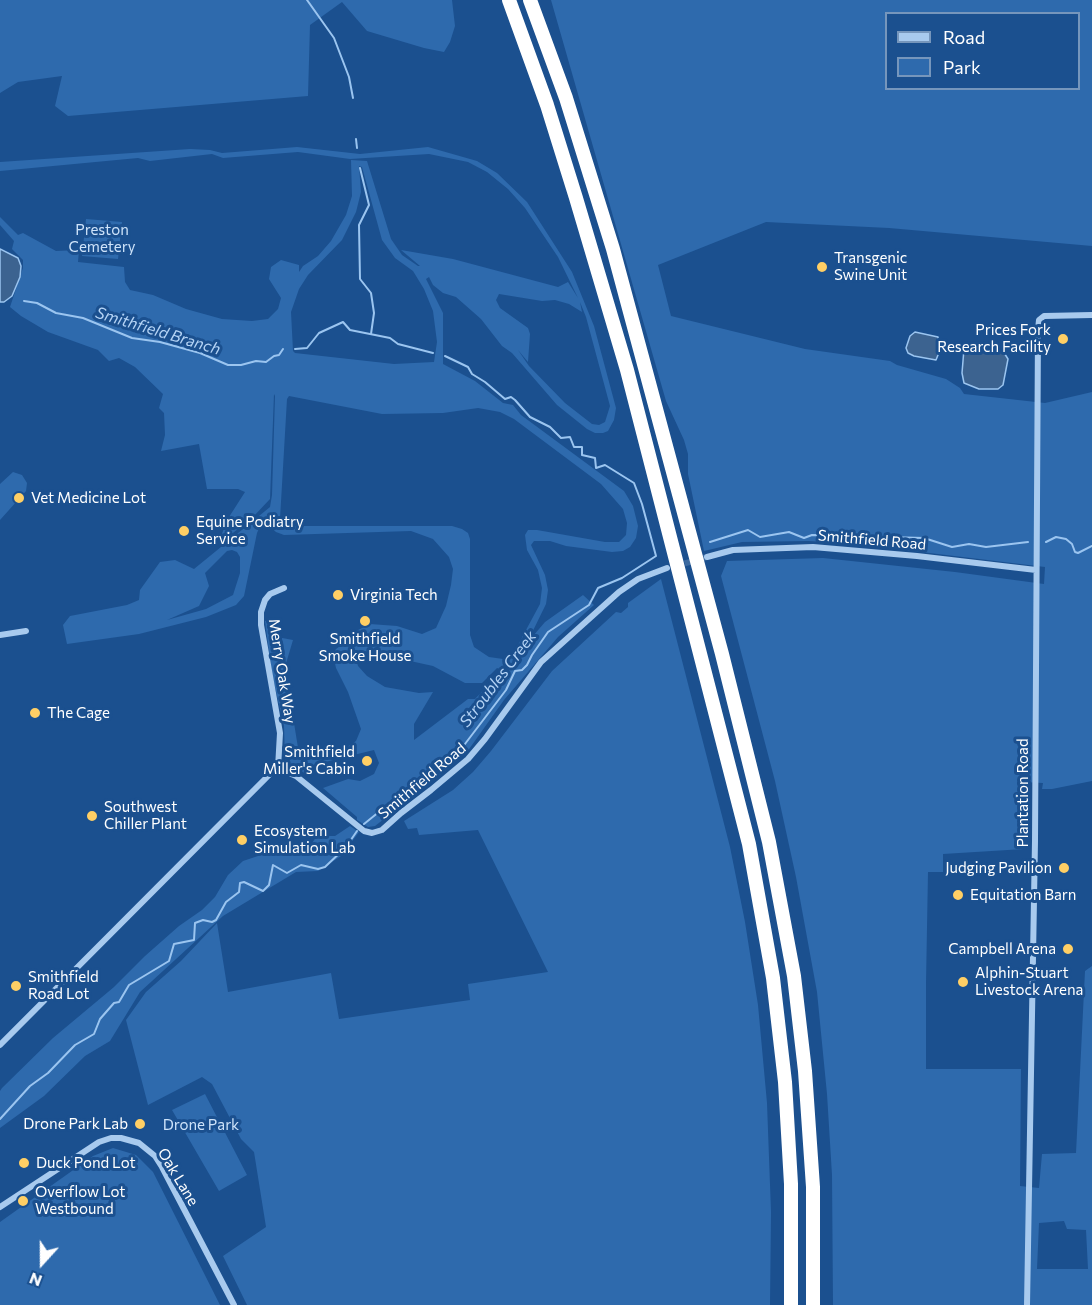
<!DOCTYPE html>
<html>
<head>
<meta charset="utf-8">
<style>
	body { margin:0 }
	#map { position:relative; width:1092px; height:1305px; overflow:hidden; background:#1b508f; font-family:Commissioner,sans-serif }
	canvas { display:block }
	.legend { position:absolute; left:885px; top:12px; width:195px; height:78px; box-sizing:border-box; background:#1b508f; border:2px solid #7696bc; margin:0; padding:8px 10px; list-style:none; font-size:18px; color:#fff }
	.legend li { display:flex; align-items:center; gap:12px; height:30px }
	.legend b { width:30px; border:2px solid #7696bc }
	.north { position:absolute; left:12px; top:1233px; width:60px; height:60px; -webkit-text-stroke:4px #1b508f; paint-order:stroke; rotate:201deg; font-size:16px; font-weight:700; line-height:24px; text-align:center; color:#fff }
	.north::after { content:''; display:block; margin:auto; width:21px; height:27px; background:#fff; clip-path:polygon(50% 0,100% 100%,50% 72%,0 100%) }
</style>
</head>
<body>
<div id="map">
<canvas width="1092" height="1305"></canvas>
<ul class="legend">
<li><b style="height:8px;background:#a8caee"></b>Road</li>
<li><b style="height:16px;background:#2e6aad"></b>Park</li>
</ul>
<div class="north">N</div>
</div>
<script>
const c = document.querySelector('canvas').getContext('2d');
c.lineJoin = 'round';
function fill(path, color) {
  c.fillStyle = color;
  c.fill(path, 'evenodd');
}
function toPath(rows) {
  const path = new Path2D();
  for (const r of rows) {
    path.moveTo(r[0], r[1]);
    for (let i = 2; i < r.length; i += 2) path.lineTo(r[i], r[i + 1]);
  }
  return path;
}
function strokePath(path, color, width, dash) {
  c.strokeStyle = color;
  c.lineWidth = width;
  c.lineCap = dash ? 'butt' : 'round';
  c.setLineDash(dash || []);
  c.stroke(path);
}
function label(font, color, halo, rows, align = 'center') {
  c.font = font + ' Commissioner,sans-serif';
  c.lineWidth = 6;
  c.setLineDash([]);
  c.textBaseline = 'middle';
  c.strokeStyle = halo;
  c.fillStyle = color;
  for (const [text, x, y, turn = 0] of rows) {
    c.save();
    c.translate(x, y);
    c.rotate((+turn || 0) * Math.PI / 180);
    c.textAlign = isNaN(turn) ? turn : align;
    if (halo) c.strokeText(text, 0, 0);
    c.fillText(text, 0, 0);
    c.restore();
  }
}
const green = toPath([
	[0,0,452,0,455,26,450,42,444,52,424,48,367,31,342,2,310,25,308,96,68,116,55,106,62,76,18,82,0,93],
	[551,0,1092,0,1092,246,889,228,766,222,658,265,671,316,805,349,890,361,897,365,946,379,960,388,964,394,1045,403,1092,392,1092,781,1052,789,1042,789,1043,783,1023,782,1024,849,943,854,943,872,928,872,926,983,926,1069,1021,1069,1020,1186,1039,1188,1042,1154,1076,1153,1085,971,1092,966,1092,1305,833,1305,832,1175,827,1094,817,992,796,877,775,781,721,576,727,561,823,558,955,572,1044,584,1045,567,847,543,808,541,742,542,704,551,688,474,688,454,684,440,666,401],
	[886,14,1078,14,1078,88,886,88],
	[1064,1221,1067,1229,1086,1230,1088,1269,1037,1269,1039,1223],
	[297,147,360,154,428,147,477,161,497,173,527,202,572,272,594,326,616,408,614,420,608,431,603,433,595,433,587,429,557,405,512,353,502,346,481,319,456,297,443,293,433,285,429,277,426,279,443,313,443,364,475,381,503,403,513,405,521,415,624,491,633,506,638,526,636,538,630,547,623,551,612,552,566,546,550,541,534,541,531,545,545,575,548,590,546,604,527,643,545,622,583,595,594,605,558,637,504,700,467,752,434,780,375,826,368,827,357,820,357,817,323,788,348,779,360,781,374,774,379,763,374,750,325,762,313,768,306,774,285,762,284,726,272,674,265,621,272,619,277,637,293,640,285,667,299,754,311,757,344,749,356,741,361,729,348,692,336,668,333,654,336,649,343,644,358,630,370,624,397,626,422,634,436,628,446,606,451,585,453,569,449,557,433,539,411,531,284,535,276,532,265,522,261,524,257,533,244,596,236,605,206,617,139,634,67,644,63,625,70,616,127,605,139,600,140,590,160,562,175,560,194,569,270,507,272,495,275,396,274,394,270,499,253,517,224,540,220,538,229,517,245,492,238,489,207,489,199,444,161,451,165,435,164,413,159,408,163,394,135,367,119,358,109,361,98,350,48,332,21,316,10,307,23,268,23,260,12,249,14,241,0,225,0,217,18,235,23,233,56,251,79,250,78,262,124,267,125,282,130,290,153,295,186,309,222,319,252,321,268,319,278,309,281,298,269,279,271,267,281,260,299,265,299,272,303,266,318,256,331,241,346,215,352,196,351,160,367,161,391,239,402,255,418,266,420,266,401,250,453,259,558,287,568,282,578,298,558,257,525,208,508,189,487,172,468,162,429,154,350,159,298,152,223,158,212,154,150,161,138,158,0,171,0,162,190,149,210,150,222,153],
	[359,166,362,167,382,240,395,258,413,271,424,289,433,311,437,342,434,362,394,364,295,353,293,351,291,312,299,289,308,275,342,240,356,212,361,192],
	[499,294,542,301,555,300,569,304,582,312,580,302,586,317,610,406,605,422,599,425,592,424,565,403,529,366,518,350,528,362,530,334,528,328,500,308,496,300],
	[289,396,382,414,443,413,478,408,500,412,514,419,601,484,623,509,627,523,626,535,619,542,605,542,537,530,528,530,525,535,527,550,538,570,542,588,540,604,512,656,503,659,489,657,474,647,470,635,470,539,468,533,462,529,452,526,286,526,282,524,280,519,287,399],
	[232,550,237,552,240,557,240,573,233,595,206,609,167,620,199,606,209,586,205,573,227,551],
	[360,650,433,666,465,683,482,683,497,668,502,670,475,699,468,699,414,740,414,724,433,692,419,693,385,687,367,676,358,666,355,656],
	[86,219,122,222,118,259,82,256],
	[13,472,22,475,27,483,26,491,0,520,0,484],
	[661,579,730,847,745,922,758,1005,767,1103,771,1212,770,1305,247,1305,223,1256,266,1227,254,1152,241,1139,212,1084,202,1077,148,1105,126,1020,146,992,181,961,217,923,228,992,331,973,339,1019,470,1000,468,984,548,972,478,830,419,835,417,828,408,829,404,821,453,790,473,772,491,751,552,671,616,612,621,613,628,607,628,603],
	[350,826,359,832,341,856,318,871,296,872,223,916,140,992,110,1041,85,1056,44,1096,0,1128,0,1091,2,1088,53,1038,114,987,145,956,179,926,202,910,215,897,228,875,243,861,282,848,295,849,312,843,317,836,335,836],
	[205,1094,247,1175,219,1191,172,1110],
	[113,1148,136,1155,153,1172,220,1305,0,1305,0,1222,93,1156]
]);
const water = toPath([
	[0,249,18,258,21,266,20,277,12,296,4,302,0,302,0,249],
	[915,332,938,337,938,355,936,360,914,356,908,353,906,348,910,336,915,332],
	[969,346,1001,348,1008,359,1003,385,998,389,979,389,964,383,962,373,964,349,969,346]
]);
const stream = toPath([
	[307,0,334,38,349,77,353,98],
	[356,139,357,148],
	[360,168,369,205,359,225,360,279,371,293,374,313,371,334],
	[24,301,37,303,56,313,83,318,132,338,160,342,200,353,228,365,241,365,256,361,266,362,274,356,279,355,283,349],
	[295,349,307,348,319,333,343,322,350,330,390,338,398,344,433,353],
	[710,542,748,530,760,537,789,532,804,538,812,535,924,538,952,547,969,544,986,547,1028,542],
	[1046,542,1056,537,1066,539,1072,544,1075,552,1078,553,1092,546],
	[364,824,385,807,401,801,449,765,506,690,515,671,522,670,527,665,532,655,548,632,589,605,598,588,622,578,656,556,642,504,634,483,605,465,596,468,595,458,582,455,582,447,574,447,570,437,561,438,550,427,530,417,515,400,511,397,505,399,485,382,472,374,468,367,445,356],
	[0,1119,30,1086,48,1073,75,1045,94,1034,100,1019,114,1003,119,1002,129,985,169,961,174,944,194,940,195,923,203,920,212,922,216,920,226,902,239,892,240,883,244,882,263,891,269,885,273,865,287,873,301,865,318,869,325,867,346,847,357,831]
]);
const streetTunnel = toPath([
	[676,566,707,557]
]);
const street = toPath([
	[707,557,733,550,813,547,917,556,1036,570],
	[0,635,26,631],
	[278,768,280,733,261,625,261,612,265,600,270,594,284,588],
	[0,1045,273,771,278,768,296,776,364,831,372,833,382,830,401,813,431,790,468,759,485,739,541,662,619,592,638,579,667,568],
	[0,1207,99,1142,111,1138,121,1138,139,1143,155,1156,162,1167,234,1305],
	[1027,1305,1035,841,1038,330,1039,320,1044,316,1092,315]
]);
const highway = toPath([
	[509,0,547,105,576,198,627,370,749,844,773,978,785,1082,791,1184,791,1305],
	[530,0,566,98,613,249,722,654,769,842,794,976,805,1071,813,1187,813,1305]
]);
const markers = [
	[822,267,6,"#ffcf65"],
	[1063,339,6,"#ffcf65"],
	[19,498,6,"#ffcf65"],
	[184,531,6,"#ffcf65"],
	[338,595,6,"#ffcf65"],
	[365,621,6,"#ffcf65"],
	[35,713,6,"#ffcf65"],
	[367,761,6,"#ffcf65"],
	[92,816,6,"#ffcf65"],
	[242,840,6,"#ffcf65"],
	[1064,868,6,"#ffcf65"],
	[958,895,6,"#ffcf65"],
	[1068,949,6,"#ffcf65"],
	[963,982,6,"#ffcf65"],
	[16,986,6,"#ffcf65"],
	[140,1124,6,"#ffcf65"],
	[24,1163,6,"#ffcf65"],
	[23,1201,6,"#ffcf65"]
];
const parkNames = [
	["Preston",102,230],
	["Cemetery",102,247],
	["Drone Park",201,1125]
];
const poiNames = [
	["Transgenic",834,258],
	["Swine Unit",834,275],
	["Prices Fork",1051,330,"right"],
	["Research Facility",1051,347,"right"],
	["Vet Medicine Lot",31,498],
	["Equine Podiatry",196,522],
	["Service",196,539],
	["Virginia Tech",350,595],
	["Smithfield",365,639,"center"],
	["Smoke House",365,656,"center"],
	["The Cage",47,713],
	["Smithfield",355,752,"right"],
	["Miller's Cabin",355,769,"right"],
	["Southwest",104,807],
	["Chiller Plant",104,824],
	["Ecosystem",254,831],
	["Simulation Lab",254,848],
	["Judging Pavilion",1052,868,"right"],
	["Equitation Barn",970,895],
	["Campbell Arena",1056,949,"right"],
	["Alphin-Stuart",975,973],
	["Livestock Arena",975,990],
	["Smithfield",28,977],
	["Road Lot",28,994],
	["Drone Park Lab",128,1124,"right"],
	["Duck Pond Lot",36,1163],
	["Overflow Lot",35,1192],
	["Westbound",35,1209]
];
const streetNames = [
	["Smithfield Road",872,540,5],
	["Merry Oak Way",282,671,81],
	["Smithfield Road",422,781,-40],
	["Plantation Road",1023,793,-90],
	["Oak Lane",178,1177,59]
];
const waterNames = [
	["Smithfield Branch",158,331,17],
	["Stroubles Creek",498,679,-53]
];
fill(green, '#2e6aad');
fill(water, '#3c6390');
strokePath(water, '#9bc5f0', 1.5);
strokePath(stream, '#9bc5f0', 2);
strokePath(streetTunnel, '#3d6aa0', 6, [6, 3]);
strokePath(street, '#a8caee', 6);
strokePath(highway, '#fff', 14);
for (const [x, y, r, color] of markers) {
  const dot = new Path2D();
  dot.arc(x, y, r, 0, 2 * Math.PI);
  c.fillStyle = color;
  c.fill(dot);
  strokePath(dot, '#1b508f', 2);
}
label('15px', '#cee3fa', '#1b508f', parkNames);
label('15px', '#fff', '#1b508f', poiNames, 'left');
label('15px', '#fff', '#1b508f', streetNames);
label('italic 16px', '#b4d3f5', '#1b508f', waterNames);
</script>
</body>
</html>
